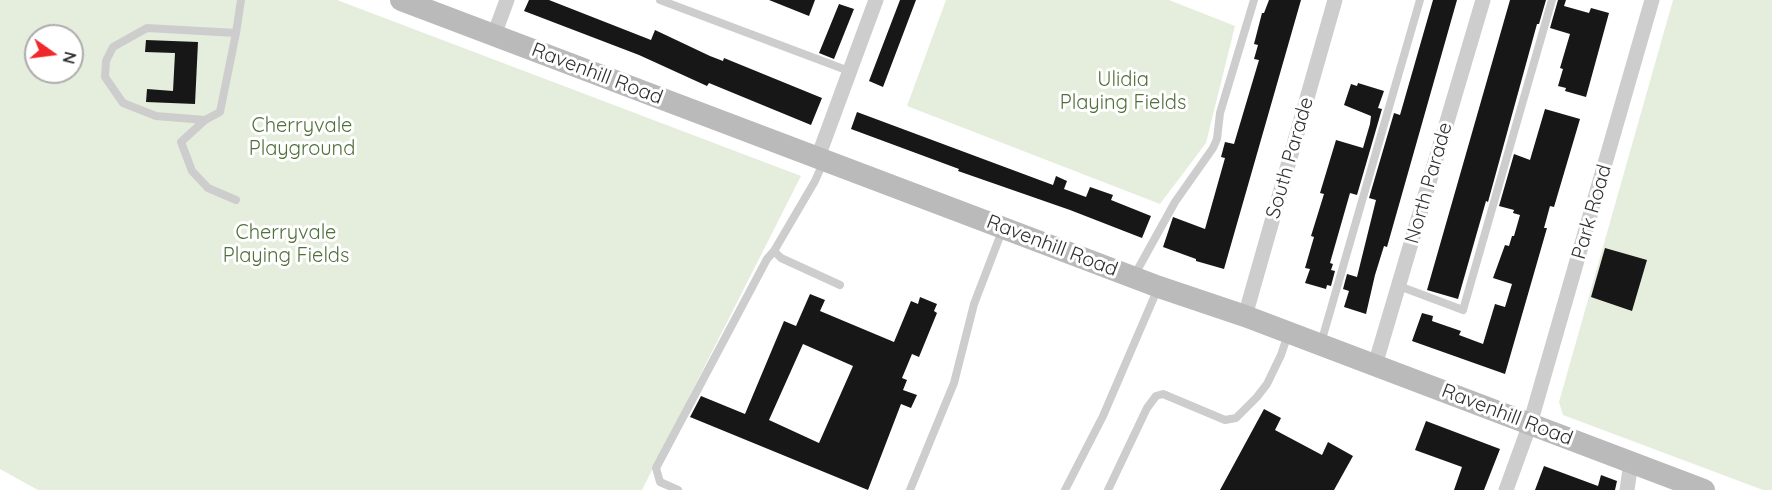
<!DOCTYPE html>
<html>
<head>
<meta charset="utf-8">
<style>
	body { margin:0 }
	#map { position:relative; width:1772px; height:490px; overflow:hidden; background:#fff; font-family:Quicksand,sans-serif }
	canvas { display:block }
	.north { position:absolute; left:24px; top:24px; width:60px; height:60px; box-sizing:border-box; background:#fff; border:2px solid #acacac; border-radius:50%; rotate:104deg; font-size:16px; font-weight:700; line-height:24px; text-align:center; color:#303030 }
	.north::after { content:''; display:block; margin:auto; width:21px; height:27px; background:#f0282c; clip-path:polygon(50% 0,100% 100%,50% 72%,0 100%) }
</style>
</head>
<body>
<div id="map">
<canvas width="1772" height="490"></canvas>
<div class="north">N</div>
</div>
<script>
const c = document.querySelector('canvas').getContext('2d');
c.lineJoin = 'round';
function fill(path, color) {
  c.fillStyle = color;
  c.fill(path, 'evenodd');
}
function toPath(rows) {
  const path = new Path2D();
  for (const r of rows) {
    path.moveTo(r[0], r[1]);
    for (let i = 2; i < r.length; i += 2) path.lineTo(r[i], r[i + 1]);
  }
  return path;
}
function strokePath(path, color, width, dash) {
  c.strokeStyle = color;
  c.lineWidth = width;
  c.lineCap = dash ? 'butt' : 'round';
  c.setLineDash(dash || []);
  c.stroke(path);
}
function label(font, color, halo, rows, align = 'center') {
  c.font = font + ' Quicksand,sans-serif';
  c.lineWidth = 6;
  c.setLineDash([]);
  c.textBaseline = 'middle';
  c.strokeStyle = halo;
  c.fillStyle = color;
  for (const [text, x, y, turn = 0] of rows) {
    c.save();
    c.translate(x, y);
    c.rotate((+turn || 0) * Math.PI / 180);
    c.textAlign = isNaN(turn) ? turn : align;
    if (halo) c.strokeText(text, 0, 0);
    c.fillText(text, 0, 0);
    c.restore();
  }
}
const green = toPath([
	[0,0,337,0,801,176,642,490,38,490,0,469],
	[36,36,72,36,72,72,36,72],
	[946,0,1169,0,1235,26,1206,143,1160,204,907,106],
	[1673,0,1772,0,1772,490,1763,490,1563,415,1559,402]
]);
const building = toPath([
	[529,0,549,0,651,40,655,30,710,56,723,61,724,58,822,98,811,125,709,83,707,86,639,55,524,11],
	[769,0,815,0,809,16],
	[900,0,916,0,883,87,869,81],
	[1269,0,1301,0,1224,269,1196,261,1196,259,1163,247,1173,217,1205,229,1225,158,1221,157,1225,142,1234,144,1259,60,1254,59,1258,45,1254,44,1262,13,1264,13],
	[1433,0,1457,0,1387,247,1384,246,1375,275,1366,314,1344,307,1349,291,1343,289,1347,274,1357,277,1376,200,1369,198,1394,113,1400,115],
	[1510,0,1546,0,1539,24,1537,24,1488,202,1486,201,1458,299,1427,290],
	[1558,0,1566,0,1564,6,1589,13,1591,8,1609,13,1586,97,1565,91,1566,88,1558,86,1563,69,1560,68,1570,34,1550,28],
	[839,4,854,9,834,59,819,53],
	[146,40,198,42,195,104,146,102,147,89,173,91,175,53,145,52],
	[1358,83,1384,91,1378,108,1382,109,1357,195,1350,193,1330,263,1333,264,1331,270,1335,271,1331,286,1327,285,1326,289,1305,283,1310,269,1305,268,1314,237,1311,236,1324,194,1320,193,1336,140,1363,148,1370,124,1371,116,1344,105,1351,84,1357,86],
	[1545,109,1580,119,1554,207,1550,206,1544,228,1547,228,1505,374,1412,341,1422,313,1433,316,1432,321,1461,331,1459,335,1483,344,1495,304,1505,307,1512,284,1493,278,1505,245,1509,246,1512,236,1514,236,1520,215,1513,213,1514,210,1499,206,1514,154,1530,160],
	[857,112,1053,185,1056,176,1067,181,1064,189,1086,197,1090,187,1113,195,1111,200,1151,216,1142,238,1070,210,958,171,959,169,851,129],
	[1605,248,1647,260,1632,311,1591,297],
	[810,294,825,300,820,311,894,342,911,301,918,304,920,297,937,304,934,311,937,313,919,357,912,354,902,378,907,380,903,390,917,395,911,408,901,404,868,490,690,417,701,396,745,414,784,321,796,326],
	[803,344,853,366,819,443,769,420],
	[1264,409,1281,418,1275,430,1322,455,1328,442,1353,456,1334,490,1220,490],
	[1426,421,1500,449,1484,490,1454,490,1462,467,1415,450],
	[1544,466,1598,486,1601,475,1617,481,1615,490,1535,490]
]);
const service = toPath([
	[660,0,849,71],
	[236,33,241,0],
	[205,120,156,116,123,103,105,77,106,61,113,47,147,28,236,33,220,112,205,120,181,142,192,171,208,188,236,200],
	[823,163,815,181,774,251,781,258,840,285],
	[1134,276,1175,202,1213,148,1217,139,1220,113,1254,0],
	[1399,286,1463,310,1552,0],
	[1321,343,1420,0],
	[678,490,660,482,656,468,767,259,774,251],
	[910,490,954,383,974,304,1002,231],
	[1065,490,1103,416,1158,288],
	[1108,490,1147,408,1156,396,1163,394,1225,420,1236,418,1257,397,1267,384,1281,355,1288,334]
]);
const minor = toPath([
	[494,35,507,0],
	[818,157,876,0],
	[1245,316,1335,0],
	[1375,365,1483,0],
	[1506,490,1530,424,1652,0],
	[1627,490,1631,462]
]);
const secondary = toPath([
	[401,0,1159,287,1245,316,1704,490]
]);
const streetNames = [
	["Ravenhill Road",597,74,21],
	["South Parade",1290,158,-74],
	["North Parade",1429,183,-74],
	["Park Road",1592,212,-74],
	["Ravenhill Road",1052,246,21],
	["Ravenhill Road",1507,415,21]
];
const parkNames = [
	["Ulidia",1123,80],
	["Playing Fields",1123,103],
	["Cherryvale",302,126],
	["Playground",302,149],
	["Cherryvale",286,233],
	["Playing Fields",286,256]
];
fill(green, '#e5eedd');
fill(building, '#171717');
strokePath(service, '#cdcdcd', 8);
strokePath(minor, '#cdcdcd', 15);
strokePath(secondary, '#bababa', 22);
label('20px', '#303030', '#fff', streetNames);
label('20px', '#506f3a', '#fff', parkNames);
</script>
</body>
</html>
